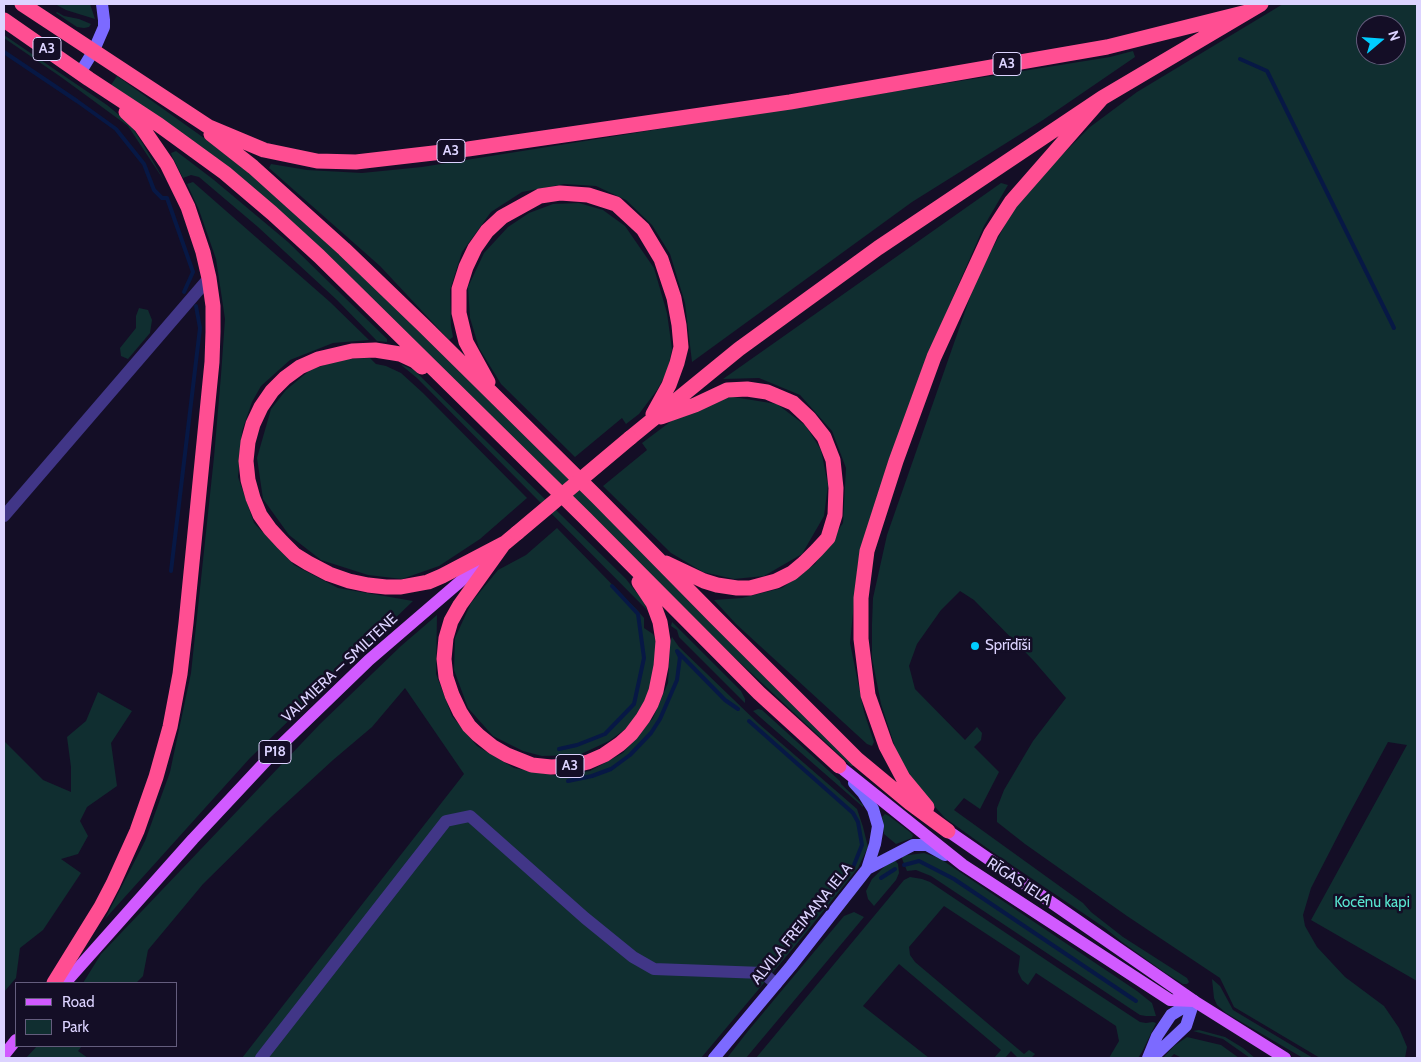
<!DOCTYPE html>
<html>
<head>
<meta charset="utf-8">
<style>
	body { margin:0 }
	#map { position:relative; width:1421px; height:1062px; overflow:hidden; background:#140e26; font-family:Cabin,sans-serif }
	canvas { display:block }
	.frame { position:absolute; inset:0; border:5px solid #dcd3ff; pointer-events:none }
	.legend { position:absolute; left:15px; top:982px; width:162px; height:65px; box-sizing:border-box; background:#140e26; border:1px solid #645d7d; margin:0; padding:6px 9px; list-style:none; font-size:15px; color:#dcd3ff }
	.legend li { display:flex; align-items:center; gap:10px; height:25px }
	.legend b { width:25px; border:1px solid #645d7d }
	.north { position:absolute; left:1356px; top:15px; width:50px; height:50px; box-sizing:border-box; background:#140e26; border:1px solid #645d7d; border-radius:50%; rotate:72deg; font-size:14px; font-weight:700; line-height:20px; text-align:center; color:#dcd3ff }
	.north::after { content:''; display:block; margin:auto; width:18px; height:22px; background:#00ccfe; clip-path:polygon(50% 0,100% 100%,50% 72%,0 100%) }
</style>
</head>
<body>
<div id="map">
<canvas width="1421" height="1062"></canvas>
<div class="frame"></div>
<ul class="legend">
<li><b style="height:6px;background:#d15aff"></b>Road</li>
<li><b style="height:14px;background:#102e30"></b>Park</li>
</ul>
<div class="north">N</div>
</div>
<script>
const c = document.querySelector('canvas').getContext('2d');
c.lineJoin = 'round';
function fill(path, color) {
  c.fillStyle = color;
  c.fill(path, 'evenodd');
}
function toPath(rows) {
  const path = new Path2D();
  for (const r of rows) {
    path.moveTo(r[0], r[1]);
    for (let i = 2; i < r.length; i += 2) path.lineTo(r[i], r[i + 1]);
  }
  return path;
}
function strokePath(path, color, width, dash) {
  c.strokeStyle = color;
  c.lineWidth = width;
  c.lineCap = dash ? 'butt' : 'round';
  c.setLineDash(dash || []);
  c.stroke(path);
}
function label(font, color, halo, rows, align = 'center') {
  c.font = font + ' Cabin,sans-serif';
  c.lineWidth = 5;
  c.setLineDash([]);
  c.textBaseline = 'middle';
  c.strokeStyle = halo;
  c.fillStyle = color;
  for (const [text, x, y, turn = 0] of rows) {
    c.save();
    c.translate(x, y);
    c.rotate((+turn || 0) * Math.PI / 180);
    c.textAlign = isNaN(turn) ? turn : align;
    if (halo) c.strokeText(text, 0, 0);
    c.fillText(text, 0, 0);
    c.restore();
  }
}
const green = toPath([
	[55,4,90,4,95,19,66,10],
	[1283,4,1417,4,1417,981,1311,920,1407,745,1388,742,1348,816,1311,888,1303,915,1305,926,1317,947,1345,977,1384,1006,1399,1028,1407,1047,1405,1058,1320,1058,1234,1007,1220,978,1127,916,1025,844,997,822,997,808,1004,790,1033,741,1066,698,1033,660,974,600,960,591,941,610,917,644,909,666,915,689,965,740,977,727,982,733,981,740,974,747,999,772,980,809,964,798,954,810,1083,903,1091,912,1123,937,1187,978,1189,982,1187,984,1183,984,1164,972,1122,942,1105,928,994,853,945,818,919,789,898,756,881,704,872,658,872,624,873,598,887,535,976,280,1019,198,1090,127,1137,92],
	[1366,25,1396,25,1396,55,1366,55],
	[57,12,64,16,79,19,91,24,89,27,84,28,77,27,56,13],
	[4,35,107,105,130,124,143,144,165,182,128,126,61,77,4,38],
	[1133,51,1135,57,1043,120,912,202,692,362,685,303,670,254,652,225,626,200,596,186,564,184,522,192,491,212,462,252,450,290,451,326,453,337,449,340,380,266,269,168,271,164,307,170,362,173,422,167,1110,57],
	[117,76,204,138,263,184,322,238,434,345,643,552,854,766,851,766,734,657,425,352,111,85],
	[176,151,214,180,288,242,387,339,387,342,377,341,337,300,258,227,199,177,191,175,183,178,172,156,171,153],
	[193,182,330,302,369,340,333,343,290,360,261,386,252,402,242,431,238,477,254,523,294,565,338,588,413,601,250,758,105,919,145,841,170,772,191,673,214,457,221,375,225,319,216,259,199,210,187,184],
	[1001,183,1008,185,984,226,950,304,922,378,858,562,850,643,864,712,874,742,872,746,867,744,736,624,714,600,742,598,782,588,815,564,843,523,846,468,832,431,800,395,759,378,723,379],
	[579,203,603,210,625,226,654,268,667,313,672,349,667,372,657,390,639,414,626,424,622,418,575,457,501,384,479,348,470,318,468,287,484,253,508,227,529,213,553,204],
	[139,308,148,310,152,320,150,333,128,359,121,356,120,348,136,328,136,316],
	[370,358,376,364,386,366,401,373,423,393,527,498,480,539,439,566,402,579,368,575,321,560,289,535,263,499,257,458,271,409,286,390,310,370,342,359],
	[400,364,414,370,626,579,643,601,648,611,417,378],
	[727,396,777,404,806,426,821,450,828,485,824,516,802,554,764,576,734,579,703,572,671,553,603,486,647,450,642,443,682,413],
	[557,528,638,611,644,618,644,628,653,634,658,645,653,680,644,705,628,727,609,741,579,755,542,756,523,751,493,736,468,708,454,670,455,638,471,603,498,570,526,555],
	[437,615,436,674,452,716,477,746,514,768,559,776,590,771,623,753,653,718,668,683,670,642,672,637,679,647,759,724,857,809,863,827,868,847,858,868,800,940,701,1058,242,1058,464,774,405,688,372,727,333,760,272,816,203,884,148,950,143,976,136,983,83,983,101,954,320,724,401,646],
	[672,622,741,691,745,699,745,703,679,637,677,630,671,626],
	[98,692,132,711,111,743,117,786,87,807,80,821,88,836,78,854,61,859,81,873,43,930,20,948,16,978,4,992,4,741,43,780,71,792,71,767,67,737,86,721],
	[758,709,762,710,840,781,841,784,863,805,863,807,753,711],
	[885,814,889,816,910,832,913,835,912,838,896,844,884,834,882,817],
	[924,853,939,858,1137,991,1152,1003,1156,1016,1146,1016,1140,1015,931,876,916,870,907,871,901,856],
	[894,859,898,864,899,873,896,880,874,906,868,899,866,891,872,879,887,864],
	[910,877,922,879,930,882,1064,972,1140,1022,1146,1023,1153,1022,1156,1023,1142,1052,1138,1058,1109,1058,1119,1041,1116,1026,1036,973,1028,985,1022,980,1018,972,1020,956,944,906,909,947,910,955,915,962,1024,1054,1029,1050,1035,1054,1031,1058,1018,1058,1011,1051,1005,1058,994,1058,1001,1050,899,964,863,1006,929,1058,756,1058,904,880],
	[854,912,864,917,746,1058,727,1058,748,1031,844,916],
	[1212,979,1220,986,1233,1010,1313,1058,1303,1058,1226,1013,1217,1005,1214,998],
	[1199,1030,1225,1037,1243,1048,1255,1058,1250,1058,1223,1039,1193,1031],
	[1187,1037,1221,1045,1239,1058,1182,1058,1174,1054,1170,1058,1163,1058,1174,1046],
	[37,1046,82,1046,78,1051,88,1058,26,1058]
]);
const stream = toPath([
	[4,52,77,101,116,129,144,164,154,190,162,198,167,198,193,272,184,292],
	[1240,59,1267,71,1394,328],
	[171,571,200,328,196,306],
	[749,721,853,813,858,822,862,845,854,865],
	[559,749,577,745,605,734,634,704,644,658,638,614,612,586],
	[568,781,592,776,611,769,630,755,651,733,660,719,677,680,680,657,677,651,725,700,738,709],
	[904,865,919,861,954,879,1136,1001],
	[881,878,895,869]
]);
const street = toPath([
	[4,516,209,278],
	[261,1058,446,821,470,816,585,918,633,957,654,969,763,973,776,984]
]);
const secondary = toPath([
	[80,73,94,50,104,27,104,20,102,4],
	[854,783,863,793,873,809,878,826,875,844,867,869],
	[714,1058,791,966,867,869,913,845,927,845,945,855],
	[1148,1058,1157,1036,1171,1015,1194,1001],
	[1152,1058,1186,1026,1194,1001]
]);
const primary = toPath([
	[839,766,963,865,1170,1000,1194,1001],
	[948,831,1194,1001,1285,1058],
	[65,983,193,839,279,747,369,660,491,555],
	[4,1055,16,1040]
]);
const highway = toPath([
	[22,4,209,127,264,150,317,161,356,162,468,149,790,102,1107,47,1247,12],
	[4,20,89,79,159,125,225,173,272,213,319,256,585,518,759,693,839,766],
	[211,134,253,167,344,249,424,326,598,498,714,616,857,759,910,803,948,831],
	[422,367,415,361,400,354,375,350,352,351,318,359,300,367,285,378,272,391,261,407,253,424,248,442,246,461,248,480,253,498,260,515,270,529,282,542,295,555,308,563,329,574,349,581,368,585,386,587,401,587,428,582,442,576,505,543,517,533],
	[488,382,466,342,459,313,459,289,466,267,475,248,487,231,502,217,540,196,560,193,588,195,616,204,643,229,661,259,674,298,679,325,681,347,677,363,669,385,653,414],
	[661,417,695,405,727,390,747,389,767,392,793,403,809,418,824,437,833,460,836,488,835,515,828,538,817,550,804,563,792,573,776,581,750,588,737,588,717,585,704,581,666,563],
	[630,438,739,349,878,248,1102,98,1261,4],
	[503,545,460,605,451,621,446,638,444,659,446,677,452,695,460,712,469,726,478,735,493,747,507,755,532,765,551,767,571,766,588,762,604,755,620,744,631,734,643,718,651,704,656,691,661,666,663,641,660,622,653,603,639,582],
	[927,807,903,778,886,746,868,695,861,639,861,598,867,551,896,461,934,357,991,233,1011,202,1102,98],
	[54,983,101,907,113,884,137,831,156,777,170,727,180,674,186,623,212,362,213,332,213,306,209,278,203,252,188,207,167,164,141,126,126,112]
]);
const highwayBridge = toPath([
	[517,533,630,438]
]);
const markers = [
	[975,646,5,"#00ccfe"]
];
const shields = [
	[47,49,28],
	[1007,64,28],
	[451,151,28],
	[275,752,32],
	[570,766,28]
];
const shieldNames = [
	["A3",47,49],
	["A3",1007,64],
	["A3",451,151],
	["P18",275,752],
	["A3",570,766]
];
const poiNames = [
	["Sprīdīši",985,646]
];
const streetNames = [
	["VALMIERA — SMILTENE",340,668,-43],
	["RĪGAS IELA",1019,882,33],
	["ALVILA FREIMAŅA IELA",802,924,-51]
];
const parkNames = [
	["Kocēnu kapi",1372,903]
];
fill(green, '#102e30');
strokePath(stream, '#071845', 4);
strokePath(street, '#413687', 12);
strokePath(secondary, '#7c6aff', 12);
strokePath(primary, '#d15aff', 12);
strokePath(highway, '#ff4e92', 15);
strokePath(highwayBridge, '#ff4e92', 15);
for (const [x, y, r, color] of markers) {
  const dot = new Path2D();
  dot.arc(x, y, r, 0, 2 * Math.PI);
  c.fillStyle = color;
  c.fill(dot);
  strokePath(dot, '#140e26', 2);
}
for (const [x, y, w] of shields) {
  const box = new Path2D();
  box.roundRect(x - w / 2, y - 11.5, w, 23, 4);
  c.fillStyle = '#140e26';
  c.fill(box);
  strokePath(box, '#dcd3ff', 1);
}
label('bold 14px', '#dcd3ff', null, shieldNames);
label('15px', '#dcd3ff', '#140e26', poiNames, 'left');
label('15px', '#dcd3ff', '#140e26', streetNames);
label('15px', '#58e6d0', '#140e26', parkNames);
</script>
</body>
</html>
